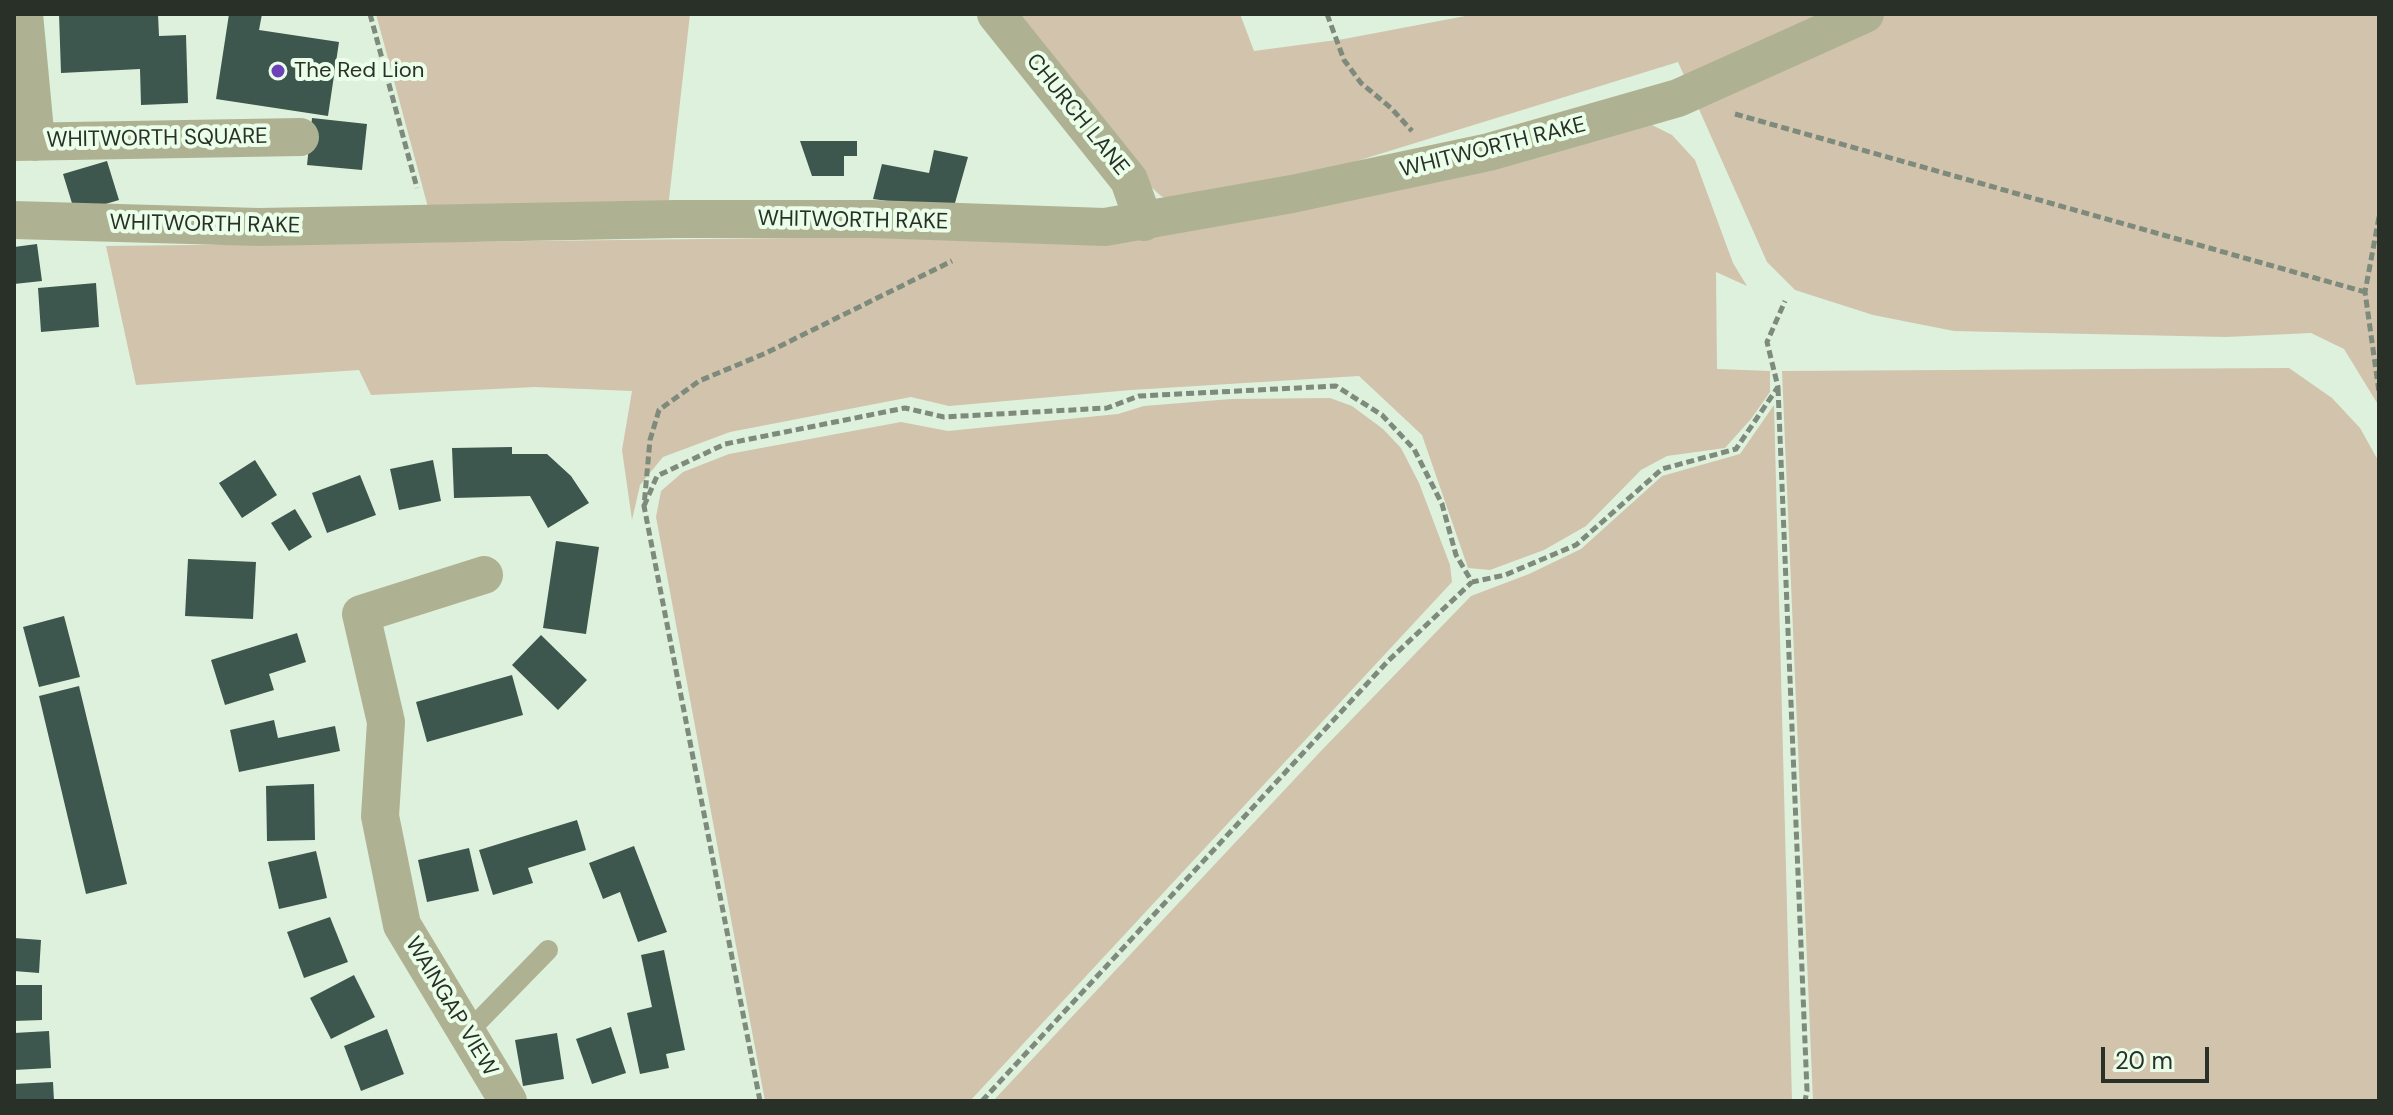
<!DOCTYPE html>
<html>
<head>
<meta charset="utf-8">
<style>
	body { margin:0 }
	#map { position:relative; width:2393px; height:1115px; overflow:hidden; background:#def1dc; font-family:"DM Sans",sans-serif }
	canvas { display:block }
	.frame { position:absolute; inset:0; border:16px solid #293028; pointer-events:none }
	.scale { position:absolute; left:2101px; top:1047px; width:108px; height:36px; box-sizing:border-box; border:4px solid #293028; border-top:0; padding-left:10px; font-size:24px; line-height:28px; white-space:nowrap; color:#293028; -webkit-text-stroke:6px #ebfee9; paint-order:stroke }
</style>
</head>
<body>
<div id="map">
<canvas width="2393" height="1115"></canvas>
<div class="frame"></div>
<div class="scale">20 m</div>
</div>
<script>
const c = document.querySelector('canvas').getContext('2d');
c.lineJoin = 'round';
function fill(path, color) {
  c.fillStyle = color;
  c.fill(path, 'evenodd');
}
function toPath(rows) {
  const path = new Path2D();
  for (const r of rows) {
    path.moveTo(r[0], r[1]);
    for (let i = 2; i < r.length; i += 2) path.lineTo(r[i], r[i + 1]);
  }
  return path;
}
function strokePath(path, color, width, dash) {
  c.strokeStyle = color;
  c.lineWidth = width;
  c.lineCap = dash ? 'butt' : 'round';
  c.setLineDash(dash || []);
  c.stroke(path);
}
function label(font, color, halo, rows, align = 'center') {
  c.font = font + ' "DM Sans",sans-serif';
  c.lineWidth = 8;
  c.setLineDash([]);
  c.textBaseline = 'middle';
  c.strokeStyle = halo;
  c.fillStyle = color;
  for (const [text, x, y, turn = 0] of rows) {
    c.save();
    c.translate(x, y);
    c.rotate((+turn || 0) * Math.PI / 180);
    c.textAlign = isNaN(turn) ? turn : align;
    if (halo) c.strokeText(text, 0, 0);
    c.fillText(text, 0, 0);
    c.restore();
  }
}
const green = toPath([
	[376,14,690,14,668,208,429,211],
	[1014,14,1240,14,1254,51,1344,39,1476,14,2379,14,2379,406,2344,349,2311,333,2226,337,1954,331,1873,315,1795,290,1767,262,1678,62,1292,181,1182,207,1161,196,1138,175],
	[1652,125,1672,135,1695,160,1733,263,1747,286,1716,272,1717,369,1770,371,1770,392,1751,419,1725,448,1667,456,1641,470,1586,526,1544,550,1490,570,1468,568,1422,435,1359,376,1131,390,949,406,911,397,730,432,663,457,640,485,632,520,622,450,632,391,535,387,371,395,359,370,136,385,106,246,962,236],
	[2289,368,2332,398,2360,428,2379,462,2379,1101,1813,1101,1782,371],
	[1330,398,1352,406,1383,429,1401,448,1419,483,1450,565,1452,582,970,1101,765,1101,656,517,661,491,683,472,729,454,901,422,948,431,1118,414,1144,406,1231,399],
	[1774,405,1792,1101,993,1101,1320,752,1471,596,1529,574,1581,549,1662,476,1740,454]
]);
const building = toPath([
	[59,14,158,14,159,36,186,35,188,103,141,105,140,69,61,73],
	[229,14,262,14,259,30,339,42,328,116,216,99],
	[312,118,367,124,362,170,307,165],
	[800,141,857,141,857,156,844,156,844,176,812,176],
	[934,150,968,157,953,210,873,199,882,164,929,173],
	[107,161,119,200,75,213,63,174],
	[37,244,42,281,14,284,14,247],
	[96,283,99,327,41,332,38,288],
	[512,447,512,454,547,454,571,476,589,503,548,528,530,496,454,498,452,448],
	[255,460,277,495,242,518,219,483],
	[433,460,441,501,399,510,390,469],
	[360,475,376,515,327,533,312,493],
	[295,509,312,537,289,551,271,523],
	[556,541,599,547,586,634,543,628],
	[188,559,256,562,253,619,185,616],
	[64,616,80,677,39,687,23,627],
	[297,633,306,662,269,674,274,690,225,705,211,660],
	[541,635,587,680,558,710,512,665],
	[512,675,523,715,427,742,416,702],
	[79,686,127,884,86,894,39,696],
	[274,720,278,738,335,726,340,751,239,772,230,730],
	[314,784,315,840,267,841,266,786],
	[577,820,586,850,528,868,533,883,493,895,479,850],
	[634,846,667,932,638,942,620,892,603,899,589,863],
	[469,848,479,891,427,902,418,860],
	[316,851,327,898,279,909,268,862],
	[330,917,348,962,304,978,287,932],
	[14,938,41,940,39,973,14,971],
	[664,950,685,1050,666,1054,669,1068,640,1074,627,1013,652,1007,641,955],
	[354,975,375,1017,331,1039,310,998],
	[14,985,42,985,42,1020,14,1021],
	[611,1027,626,1073,592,1084,576,1039],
	[387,1029,404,1074,361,1091,344,1046],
	[49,1031,51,1068,14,1070,14,1033],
	[557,1033,564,1079,523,1086,515,1040],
	[53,1082,54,1101,14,1101,14,1084]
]);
const path = toPath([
	[370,14,417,188],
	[1327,14,1344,60,1361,83,1391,108,1412,131],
	[1735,114,2365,292],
	[2379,217,2365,292,2379,392],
	[1778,388,1807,1091,1805,1101],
	[644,506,657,476,725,444,905,408,944,417,1107,408,1139,396,1336,386,1382,415,1414,449,1442,504,1456,555,1472,582,1505,575,1576,545,1662,469,1736,449,1778,387,1767,342,1785,301],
	[760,1101,644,506,650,440,659,410,699,381,766,353,952,261],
	[982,1101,1388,661,1472,582]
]);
const service = toPath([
	[467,1033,548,950]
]);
const minor = toPath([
	[24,14,36,142],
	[996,14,1129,180,1144,222],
	[14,142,300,137],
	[14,220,259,227,676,219,872,219,1105,227,1292,194,1489,152,1678,98,1865,14],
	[484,575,361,614,386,722,380,816,402,925,508,1101]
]);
const markers = [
	[278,71,8,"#6e41b9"]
];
const poiNames = [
	["The Red Lion",294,71]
];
const streetNames = [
	["CHURCH LANE",1077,115,51],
	["WHITWORTH SQUARE",157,139,-1],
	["WHITWORTH RAKE",1493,148,-14],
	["WHITWORTH RAKE",853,221,1],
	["WHITWORTH RAKE",205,225,1],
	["WAINGAP VIEW",451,1007,59]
];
fill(green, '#d1c3ac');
fill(building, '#3d574f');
strokePath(path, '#7e8a7c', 5, [8, 4]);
strokePath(service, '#afb292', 20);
strokePath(minor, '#afb292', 38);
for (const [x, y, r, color] of markers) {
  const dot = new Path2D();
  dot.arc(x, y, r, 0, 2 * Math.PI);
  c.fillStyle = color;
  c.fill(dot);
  strokePath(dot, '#ebfee9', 3);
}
label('22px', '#293028', '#ebfee9', poiNames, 'left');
label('22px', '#293028', '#ebfee9', streetNames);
</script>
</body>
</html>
